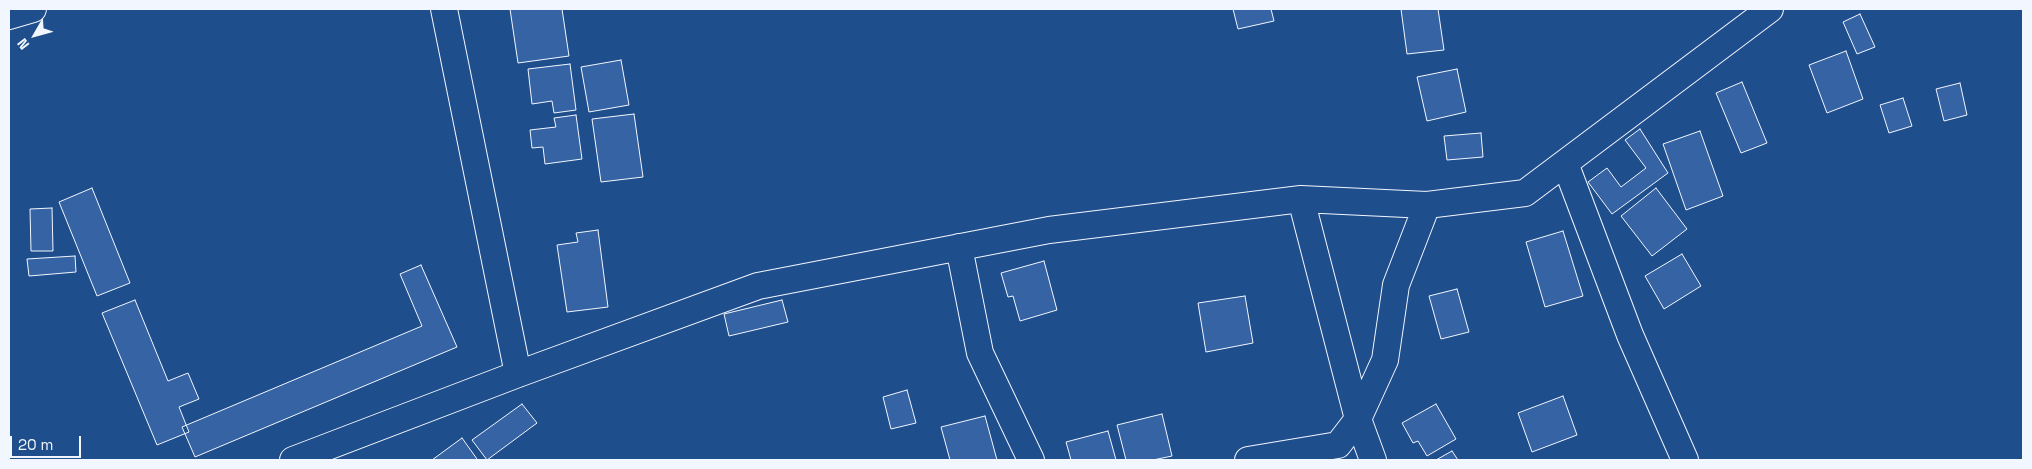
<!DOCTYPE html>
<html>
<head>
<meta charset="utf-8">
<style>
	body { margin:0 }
	#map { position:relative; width:2032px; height:469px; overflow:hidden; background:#1f4e8c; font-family:"Space Grotesk",sans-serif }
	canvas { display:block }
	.frame { position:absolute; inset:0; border:10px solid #f2f6ff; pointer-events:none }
	.north { position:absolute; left:10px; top:10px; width:50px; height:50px; -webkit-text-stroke:4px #1f4e8c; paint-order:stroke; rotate:232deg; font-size:14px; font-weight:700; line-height:20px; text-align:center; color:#f2f6ff }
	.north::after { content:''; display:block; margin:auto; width:18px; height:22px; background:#f2f6ff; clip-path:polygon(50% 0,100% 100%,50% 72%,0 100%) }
	.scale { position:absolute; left:10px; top:436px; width:71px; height:22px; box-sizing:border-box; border:2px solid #f2f6ff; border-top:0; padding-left:6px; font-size:15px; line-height:18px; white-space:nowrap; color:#f2f6ff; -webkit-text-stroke:4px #1f4e8c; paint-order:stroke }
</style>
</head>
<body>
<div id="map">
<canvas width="2032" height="469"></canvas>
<div class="frame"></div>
<div class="north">N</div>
<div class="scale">20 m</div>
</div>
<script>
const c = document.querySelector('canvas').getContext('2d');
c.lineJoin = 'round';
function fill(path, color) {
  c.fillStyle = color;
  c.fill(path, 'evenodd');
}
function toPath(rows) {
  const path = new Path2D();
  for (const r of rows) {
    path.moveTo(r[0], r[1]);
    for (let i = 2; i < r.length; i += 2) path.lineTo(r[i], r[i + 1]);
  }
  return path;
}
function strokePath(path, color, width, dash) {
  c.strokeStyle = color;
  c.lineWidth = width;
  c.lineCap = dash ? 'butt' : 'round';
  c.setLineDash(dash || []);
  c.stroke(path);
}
const building = toPath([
	[510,9,562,9,569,56,518,63,510,9],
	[1233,9,1271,9,1274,21,1238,29,1233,9],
	[1401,9,1438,9,1444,50,1407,54,1401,9],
	[1860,14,1875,47,1857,54,1843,22,1860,14],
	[1846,51,1863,99,1827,113,1809,65,1846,51],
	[621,60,629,105,589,112,581,67,621,60],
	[570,64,576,110,554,113,552,101,532,104,528,69,570,64],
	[1457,69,1466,112,1427,121,1417,77,1457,69],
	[1742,82,1767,143,1741,153,1716,93,1742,82],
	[1960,83,1967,115,1944,121,1936,89,1960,83],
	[1903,98,1912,126,1889,133,1880,105,1903,98],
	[634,114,643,177,601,182,592,119,634,114],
	[576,115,582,159,545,164,543,147,532,148,530,130,556,127,554,118,576,115],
	[1640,129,1668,173,1612,214,1588,182,1607,168,1621,187,1646,168,1625,140,1640,129],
	[1700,131,1723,196,1686,210,1663,144,1700,131],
	[1481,133,1483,157,1447,160,1444,136,1481,133],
	[92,188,130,283,97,296,59,202,92,188],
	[1656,188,1687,229,1652,256,1621,216,1656,188],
	[52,208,53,251,31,251,30,209,52,208],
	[598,230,608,307,567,312,557,245,578,242,576,233,598,230],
	[1563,231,1583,296,1545,307,1526,242,1563,231],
	[1682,254,1701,286,1664,309,1645,276,1682,254],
	[75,256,76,272,29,276,27,259,75,256],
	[1044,261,1057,310,1020,321,1013,296,1008,297,1001,273,1044,261],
	[421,265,457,347,195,457,182,427,422,326,400,274,421,265],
	[1457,289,1469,332,1441,339,1429,296,1457,289],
	[1245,296,1253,343,1206,352,1198,303,1245,296],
	[135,300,168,381,188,373,199,399,179,407,189,432,157,445,102,313,135,300],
	[782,300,788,322,729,336,724,314,782,300],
	[907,390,916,423,891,429,883,397,907,390],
	[1563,396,1577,435,1532,452,1518,413,1563,396],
	[522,404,537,423,487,460,472,440,522,404],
	[1436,404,1456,439,1427,456,1418,441,1413,443,1402,423,1436,404],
	[1162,414,1172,456,1153,460,1126,460,1117,425,1162,414],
	[985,416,997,460,950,460,941,427,985,416],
	[1108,431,1116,460,1071,460,1066,442,1108,431],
	[462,438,477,459,476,460,432,460,462,438],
	[1452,451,1458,460,1436,460,1452,451]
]);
const minor = toPath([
	[444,9,518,374],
	[9,16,33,9],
	[1565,163,1630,335,1685,460],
	[959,247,980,353,1031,460],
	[293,460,518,374,758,286,1049,230,1301,199,1427,205,1525,193,1770,9],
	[1248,460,1338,445,1358,419,1301,199],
	[1373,460,1358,419,1385,360,1396,285,1427,205]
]);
fill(building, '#3563a3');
strokePath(building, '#f2f6ff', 1);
strokePath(minor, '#f2f6ff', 28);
strokePath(minor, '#1f4e8c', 26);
</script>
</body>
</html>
